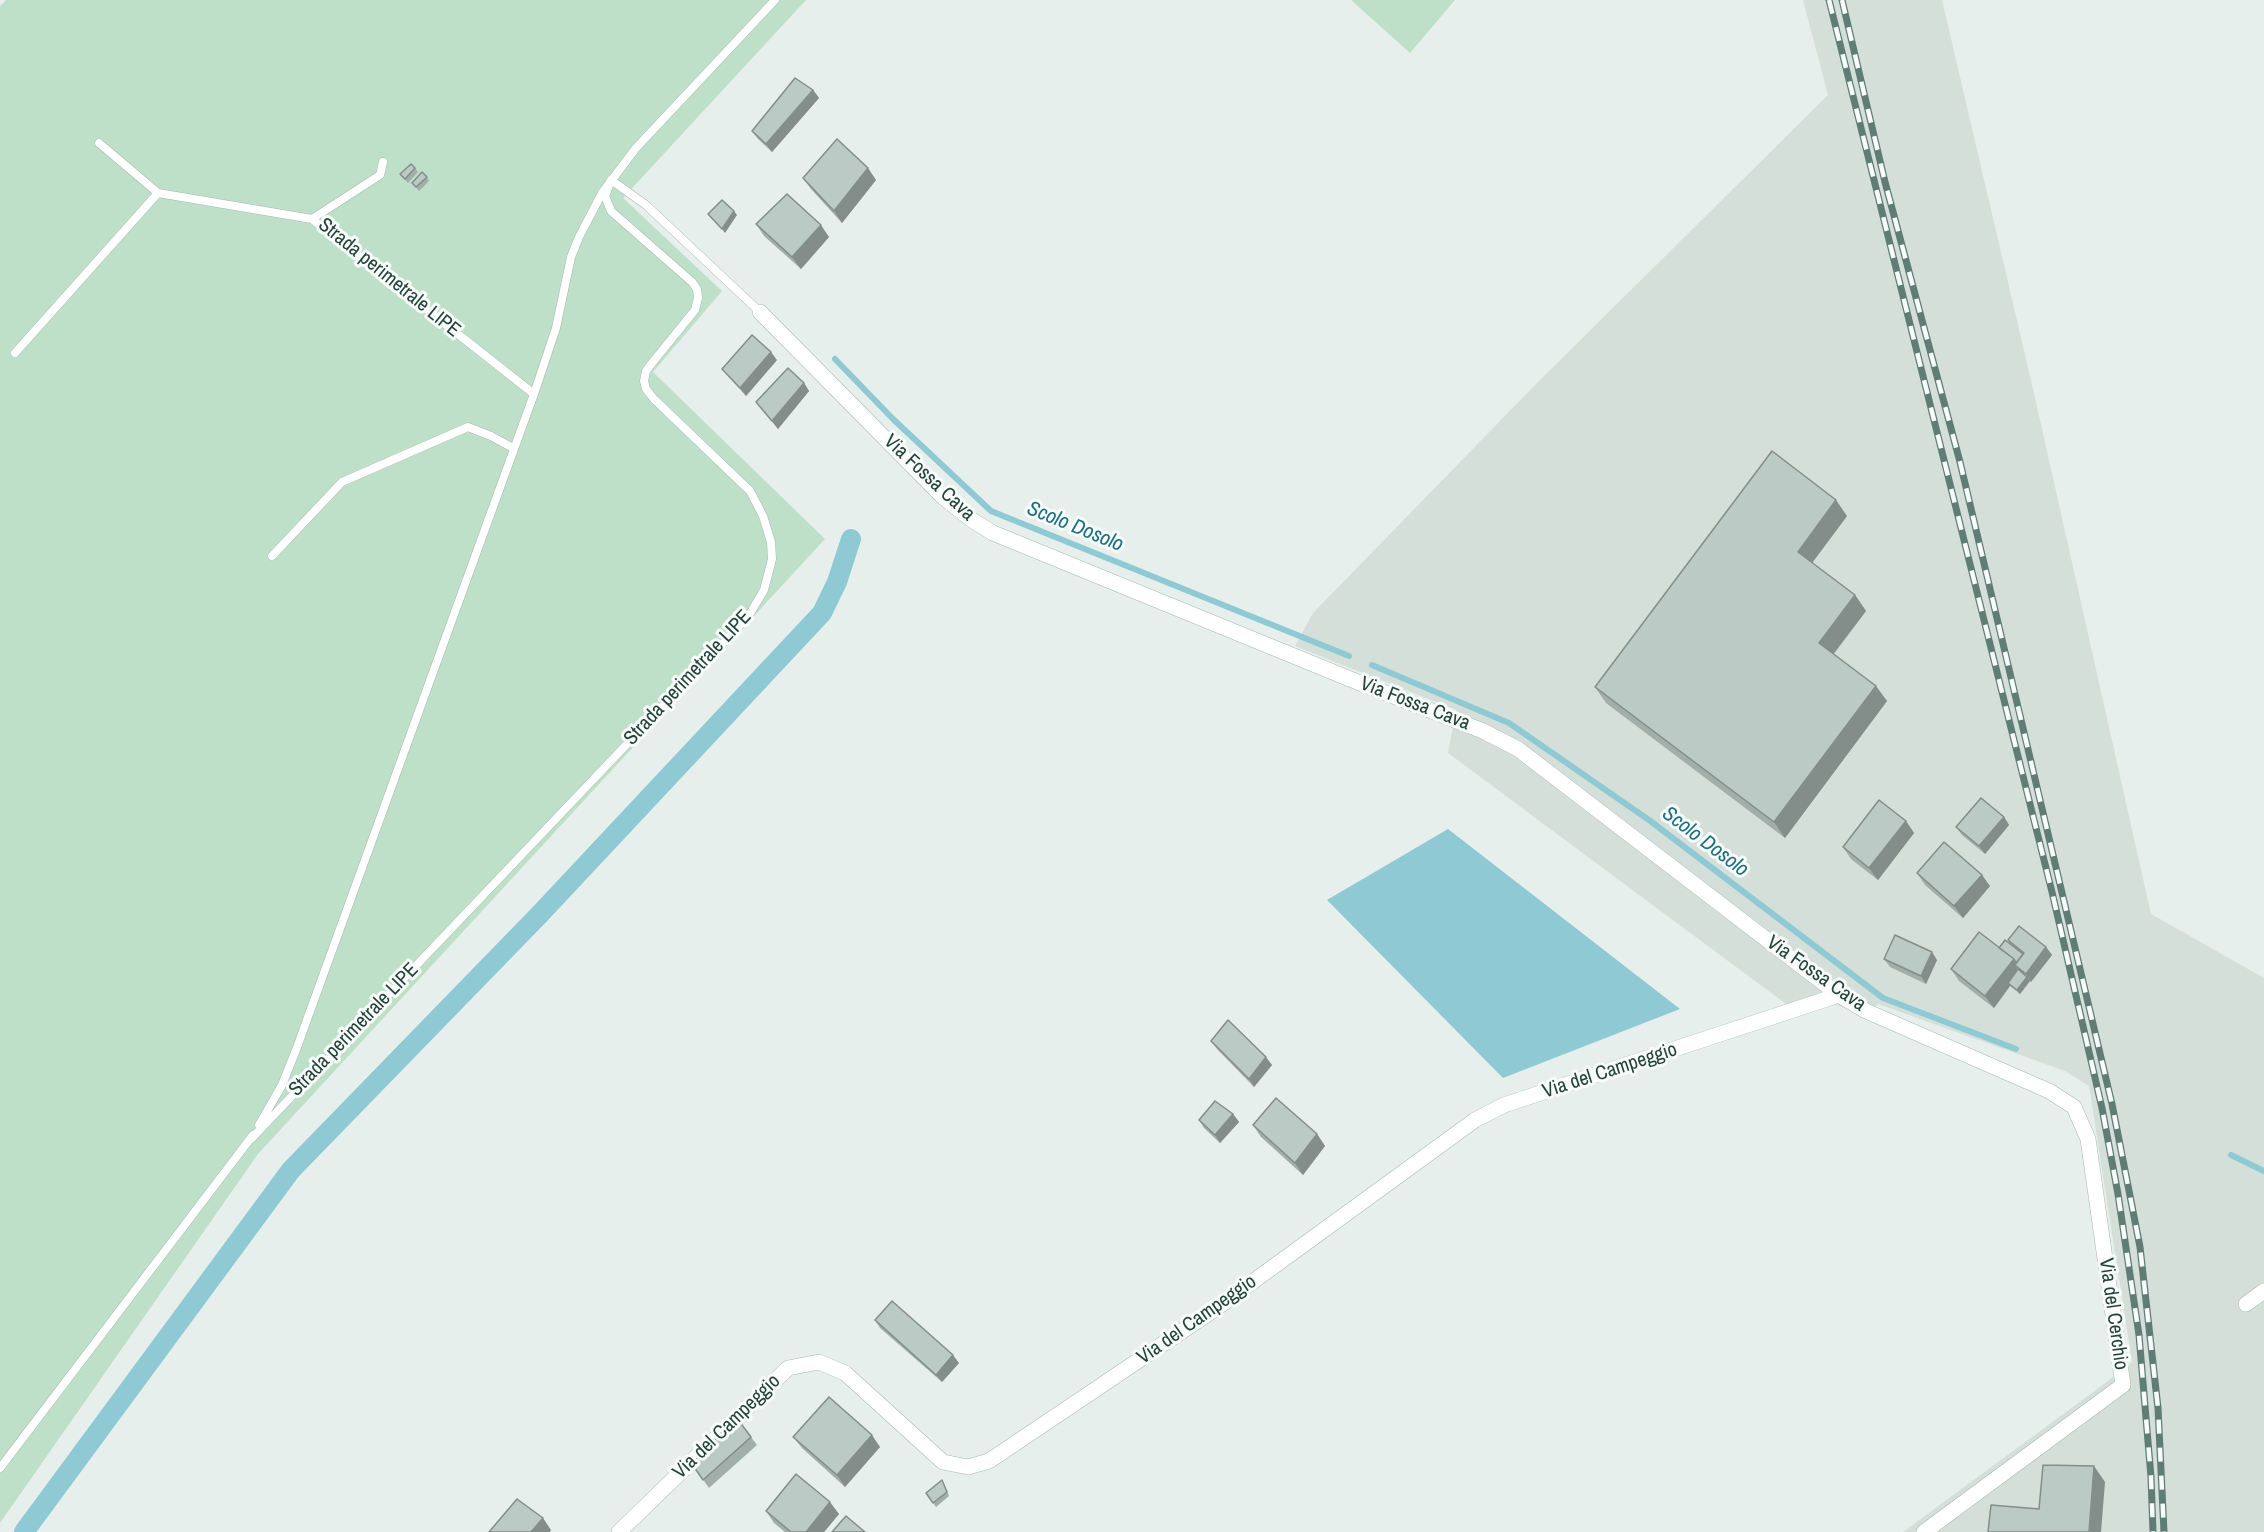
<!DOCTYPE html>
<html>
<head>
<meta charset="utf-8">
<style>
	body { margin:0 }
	canvas { display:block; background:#e6efeb }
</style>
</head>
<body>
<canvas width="2264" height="1532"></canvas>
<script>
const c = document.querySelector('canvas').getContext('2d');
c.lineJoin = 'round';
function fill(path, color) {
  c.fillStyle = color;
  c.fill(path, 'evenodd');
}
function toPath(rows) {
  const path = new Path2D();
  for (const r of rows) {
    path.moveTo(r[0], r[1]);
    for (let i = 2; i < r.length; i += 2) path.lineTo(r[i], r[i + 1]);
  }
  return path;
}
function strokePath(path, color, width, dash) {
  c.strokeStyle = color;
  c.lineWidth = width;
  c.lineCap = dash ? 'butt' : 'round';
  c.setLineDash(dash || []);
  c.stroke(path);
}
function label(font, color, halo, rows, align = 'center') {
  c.font = font + ' "Archivo Narrow",sans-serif';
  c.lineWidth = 6;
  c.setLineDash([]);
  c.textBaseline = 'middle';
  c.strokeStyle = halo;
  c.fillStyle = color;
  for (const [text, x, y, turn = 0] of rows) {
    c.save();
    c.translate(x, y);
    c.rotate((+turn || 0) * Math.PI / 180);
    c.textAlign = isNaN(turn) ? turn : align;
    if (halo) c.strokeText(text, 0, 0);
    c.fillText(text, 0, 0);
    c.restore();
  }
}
const built = toPath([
	[1803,0,1942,0,2033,389,2151,914,2264,978,2264,1532,1903,1532,2104,1384,2132,1362,2089,1086,2065,1071,1878,1004,1864,1017,1838,1005,1805,1000,1790,1007,1448,753,1456,710,1295,646,1313,613,1537,383,1828,95]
]);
const green = toPath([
	[6,0,806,0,623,198,722,291,653,372,825,539,258,1154,0,1523,0,6],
	[1351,0,1455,0,1410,53]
]);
const water = toPath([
	[1448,829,1680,1009,1503,1078,1327,900]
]);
const stream = toPath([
	[835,359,893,419,991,511,1349,656],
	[1372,665,1509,723,1649,820,1883,998,2016,1049],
	[2231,1155,2264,1171]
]);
const canal = toPath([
	[24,1532,291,1170,540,914,822,613,837,582,851,539]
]);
const lane = toPath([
	[99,143,158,193],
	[383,162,380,175,312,219,534,394,556,328,571,257,579,237,602,193,636,148,775,0],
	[15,353,158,193,312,219],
	[272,556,342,482,468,427,491,436,513,448],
	[259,1125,282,1085,296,1050,534,394],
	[251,1139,748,617,764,590,772,559,771,542,763,516,750,491,654,399,646,389,644,381,646,371,652,363,695,310,698,298,697,289,692,282,611,211,605,196,611,180,646,205,760,312],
	[0,1468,253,1135]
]);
const street = toPath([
	[760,312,943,497,972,520,993,533,1350,679,1483,731,1518,749,1839,995,1866,1011,2049,1091,2074,1107,2088,1139,2123,1385,1924,1532],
	[2246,1304,2264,1291],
	[619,1532,788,1368,819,1362,845,1373,943,1462,968,1467,989,1461,1218,1307,1475,1120,1504,1105,1839,995]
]);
const rail = toPath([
	[1829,0,2052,892,2102,1108,2118,1194,2139,1335,2151,1477,2153,1532],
	[1842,0,1885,182,1960,462,2112,1104,2140,1247,2158,1408,2164,1532]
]);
const wall = toPath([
	[813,90,819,98,772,152,758,139,752,131],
	[415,168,418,172,408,183,400,174],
	[427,177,429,181,419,191,412,183],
	[803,178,876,180,842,223,811,189],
	[756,224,829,237,801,269,764,236],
	[777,360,746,396,728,376,722,369],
	[804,383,809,391,778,429,756,402],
	[1847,516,1812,563,1855,595,1866,611,1834,654,1887,701,1785,838,1606,703,1595,687],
	[2004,817,2009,825,1985,854,1962,835,1956,827],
	[1906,821,1914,833,1878,880,1851,859,1843,847],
	[1917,873,1990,886,1963,918,1925,885],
	[2008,940,2046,947,2052,955,2031,982,2030,981,2020,994,2010,986,1994,1008,1959,981,1951,969,1999,948,2010,944],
	[1884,959,1937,960,1926,984,1890,967],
	[1211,1041,1272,1065,1254,1087,1217,1049],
	[1233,1114,1239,1122,1220,1143,1204,1128,1199,1120],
	[1253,1125,1317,1134,1325,1146,1303,1175,1261,1137],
	[875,1320,959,1363,942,1382,880,1328],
	[736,1417,757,1445,709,1488,692,1464],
	[793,1437,880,1447,845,1487,802,1448],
	[944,1484,949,1496,936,1507,926,1493],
	[766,1511,839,1514,824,1532,785,1532,774,1523]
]);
const shadedWall = toPath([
	[813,90,819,98,772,152,766,144],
	[868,168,876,180,842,223,834,211],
	[734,211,737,215,725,233,722,229],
	[821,225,829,237,801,269,792,257],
	[771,352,777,360,746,396,740,388],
	[804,383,809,391,778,429,772,421],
	[1836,500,1847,516,1809,567,1798,552],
	[1855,595,1866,611,1830,658,1819,643],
	[1876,686,1887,701,1785,838,1774,822],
	[2004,817,2009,825,1985,854,1979,846],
	[1906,821,1914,833,1878,880,1869,868],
	[1982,875,1990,886,1963,918,1954,906],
	[2046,947,2052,955,2031,982,2026,974],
	[1932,952,1937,960,1926,984,1921,976],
	[2014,959,2019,967,2015,965,2020,973,2008,983,2010,986,1994,1008,1985,996],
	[2027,977,2030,981,2020,994,2017,990],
	[1266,1057,1272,1065,1254,1087,1249,1079],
	[1233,1114,1239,1122,1220,1143,1215,1135],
	[1317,1134,1325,1146,1303,1175,1295,1163],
	[953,1355,959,1363,942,1382,936,1375],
	[872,1435,880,1447,845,1487,837,1475],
	[2094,1466,2105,1482,2101,1532,2089,1532],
	[830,1502,839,1514,824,1532,806,1532],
	[543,1518,551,1530,550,1532,531,1532]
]);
const building = toPath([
	[795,78,813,90,766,144,752,131,795,78],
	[837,139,868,168,834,211,803,178,837,139],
	[411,164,415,168,405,179,400,174,411,164],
	[422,172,427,177,416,187,412,183,422,172],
	[787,194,821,225,792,257,756,224,787,194],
	[722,200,734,211,722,229,708,214,722,200],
	[752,335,771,352,740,388,722,369,752,335],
	[788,368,804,383,772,421,756,402,788,368],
	[1772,451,1836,500,1798,552,1855,595,1819,643,1876,686,1774,822,1595,687,1772,451],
	[1981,798,2004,817,1979,846,1956,827,1981,798],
	[1879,800,1906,821,1869,868,1843,847,1879,800],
	[1944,842,1982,875,1954,906,1917,873,1944,842],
	[2019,926,2046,947,2026,974,2015,965,2024,953,2008,940,2019,926],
	[1979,932,2014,959,1985,996,1951,969,1979,932],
	[1895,935,1932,952,1921,976,1884,959,1895,935],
	[2005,940,2023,954,2016,963,2014,959,1999,948,2005,940],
	[2018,969,2027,977,2017,990,2008,983,2018,969],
	[1228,1020,1266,1057,1249,1079,1211,1041,1228,1020],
	[1276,1098,1317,1134,1295,1163,1253,1125,1276,1098],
	[1215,1101,1233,1114,1215,1135,1199,1120,1215,1101],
	[892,1301,953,1355,936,1375,875,1320,892,1301],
	[829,1397,872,1435,837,1475,793,1437,829,1397],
	[736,1417,751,1437,703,1480,692,1464,736,1417],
	[2043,1465,2094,1466,2089,1532,1988,1532,1991,1505,2039,1509,2043,1465],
	[796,1474,830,1502,806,1532,791,1532,766,1511,796,1474],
	[942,1480,947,1492,933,1503,926,1493,942,1480],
	[517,1499,543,1518,531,1532,489,1532,517,1499],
	[846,1516,865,1532,832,1532,846,1516]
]);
const streetNames = [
	["Strada perimetrale LIPE",389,278,39],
	["Via Fossa Cava",929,478,43],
	["Strada perimetrale LIPE",688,678,-47],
	["Via Fossa Cava",1415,704,21],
	["Via Fossa Cava",1816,974,35],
	["Strada perimetrale LIPE",354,1030,-46],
	["Via del Campeggio",1610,1071,-18],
	["Via del Cerchio",2113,1314,82],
	["Via del Campeggio",1197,1320,-35],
	["Via del Campeggio",727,1427,-44]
];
const waterNames = [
	["Scolo Dosolo",1075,527,22],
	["Scolo Dosolo",1705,842,37]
];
fill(built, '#d4dfda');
fill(green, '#bfe0c8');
fill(water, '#8ec9d4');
strokePath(stream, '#8ec9d4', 6);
strokePath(canal, '#8ec9d4', 20);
strokePath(lane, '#a8b8b2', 9);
strokePath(street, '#a8b8b2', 16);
strokePath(lane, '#fff', 8);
strokePath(street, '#fff', 15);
strokePath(rail, '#5f7d75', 7);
strokePath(rail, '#f7fbf9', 4.5, [14]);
fill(wall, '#a1aea9');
fill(shadedWall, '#838d89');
fill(building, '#bbcac4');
strokePath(building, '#838d89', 1.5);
label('20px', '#24423a', '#f7fbf9', streetNames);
label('italic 21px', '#1c6f80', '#f7fbf9', waterNames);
</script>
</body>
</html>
